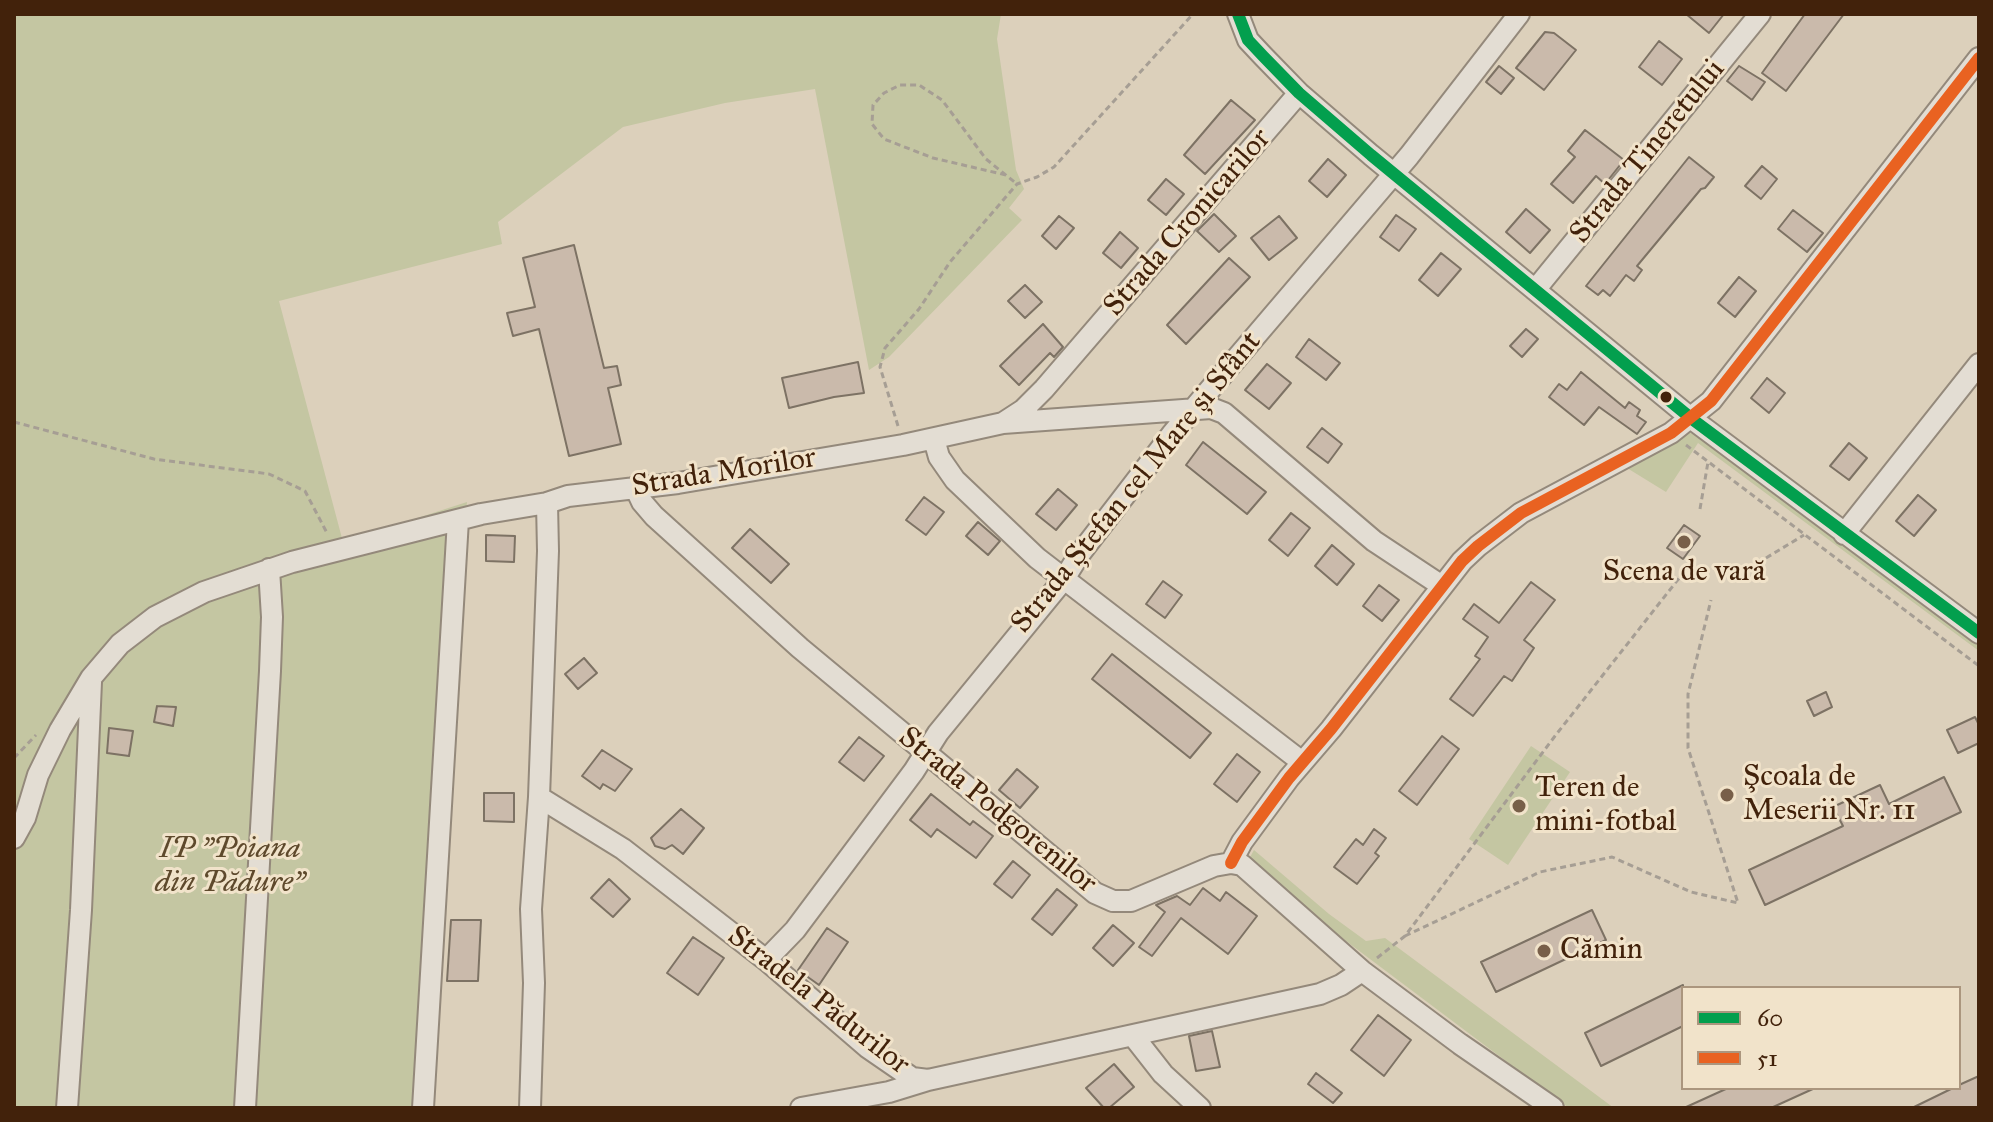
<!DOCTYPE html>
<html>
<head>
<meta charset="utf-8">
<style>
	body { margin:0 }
	#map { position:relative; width:1993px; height:1122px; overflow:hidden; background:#dcd0bb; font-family:"IM FELL Great Primer",serif }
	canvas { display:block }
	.frame { position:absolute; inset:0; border:16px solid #42220b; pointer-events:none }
	.legend { position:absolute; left:1681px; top:986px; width:280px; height:104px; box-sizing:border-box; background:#f1e3ca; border:2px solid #ab967e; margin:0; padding:10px 14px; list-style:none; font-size:24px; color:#42220b }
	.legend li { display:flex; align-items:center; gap:16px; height:40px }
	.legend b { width:40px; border:2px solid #ab967e }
</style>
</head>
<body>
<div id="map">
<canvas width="1993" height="1122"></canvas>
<div class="frame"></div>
<ul class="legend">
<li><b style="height:10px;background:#039f4e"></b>60</li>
<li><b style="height:10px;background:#e96221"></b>51</li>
</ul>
</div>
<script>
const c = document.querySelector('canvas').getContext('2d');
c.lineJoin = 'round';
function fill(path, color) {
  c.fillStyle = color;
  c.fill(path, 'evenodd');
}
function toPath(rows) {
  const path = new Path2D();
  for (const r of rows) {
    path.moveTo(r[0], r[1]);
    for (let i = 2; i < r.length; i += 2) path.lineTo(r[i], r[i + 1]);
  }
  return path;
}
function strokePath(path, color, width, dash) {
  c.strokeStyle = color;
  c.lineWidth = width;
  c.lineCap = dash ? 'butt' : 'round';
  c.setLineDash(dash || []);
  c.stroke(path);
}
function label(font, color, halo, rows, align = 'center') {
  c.font = font + ' "IM FELL Great Primer",serif';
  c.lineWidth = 6;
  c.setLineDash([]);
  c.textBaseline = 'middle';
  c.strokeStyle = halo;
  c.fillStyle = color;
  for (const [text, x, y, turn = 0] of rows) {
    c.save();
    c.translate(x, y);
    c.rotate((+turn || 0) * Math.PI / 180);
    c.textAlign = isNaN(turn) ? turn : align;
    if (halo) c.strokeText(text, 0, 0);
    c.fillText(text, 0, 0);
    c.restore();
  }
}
const green = toPath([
	[14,14,1001,14,997,39,1016,170,1024,189,1009,208,1022,220,889,357,869,370,815,89,725,103,623,127,498,222,502,244,279,301,343,542,467,502,461,563,431,1108,14,1108],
	[1689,433,1699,434,1979,644,1979,651,1698,443,1666,492,1627,468],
	[1531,746,1570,772,1508,865,1469,839],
	[1254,850,1329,914,1366,941,1385,938,1614,1108,1570,1108,1563,1104,1342,938,1249,859]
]);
const building = toPath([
	[1686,14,1724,14,1709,33,1686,14],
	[1805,14,1844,14,1786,91,1762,73,1805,14],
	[1545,32,1554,33,1576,50,1544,90,1516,68,1545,32],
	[1659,41,1682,59,1662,85,1639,67,1659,41],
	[1499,66,1514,78,1501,94,1486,82,1499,66],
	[1739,66,1765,82,1752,100,1727,81,1739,66],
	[1231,100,1255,120,1205,174,1184,155,1231,100],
	[1585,130,1624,160,1605,184,1596,176,1573,203,1551,184,1575,157,1568,151,1585,130],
	[1689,157,1714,177,1705,188,1701,189,1637,266,1642,270,1634,281,1626,275,1610,296,1603,290,1598,295,1586,286,1689,157],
	[1328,159,1346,175,1327,197,1309,181,1328,159],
	[1762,166,1777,179,1761,199,1745,186,1762,166],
	[1166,179,1184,194,1166,215,1148,200,1166,179],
	[1526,209,1550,230,1530,253,1506,232,1526,209],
	[1793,210,1823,233,1807,252,1778,229,1793,210],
	[1214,214,1236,236,1219,252,1197,231,1214,214],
	[1396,215,1416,229,1399,251,1380,237,1396,215],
	[1059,216,1074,228,1056,249,1042,236,1059,216],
	[1279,216,1297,238,1269,260,1251,238,1279,216],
	[1120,232,1138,248,1121,268,1103,253,1120,232],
	[574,245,604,368,617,366,621,385,608,388,621,444,569,456,539,329,513,336,507,313,535,307,523,258,574,245],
	[1441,253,1461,269,1438,296,1419,280,1441,253],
	[1229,258,1250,277,1186,344,1167,325,1229,258],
	[1739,277,1756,291,1735,317,1718,303,1739,277],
	[1025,285,1042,302,1025,318,1008,301,1025,285],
	[1043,324,1063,347,1054,357,1050,353,1019,385,1000,366,1043,324],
	[1526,329,1538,339,1522,357,1510,346,1526,329],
	[1309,339,1340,363,1326,380,1296,357,1309,339],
	[858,362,864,393,834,397,789,408,782,378,858,362],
	[1267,364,1291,383,1269,409,1245,390,1267,364],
	[1581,372,1625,408,1629,402,1640,410,1637,416,1646,422,1637,434,1599,407,1584,425,1549,397,1559,384,1567,390,1581,372],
	[1767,378,1785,393,1769,413,1751,398,1767,378],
	[1322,428,1342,444,1328,463,1307,447,1322,428],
	[1203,442,1266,492,1247,514,1186,465,1203,442],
	[1849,443,1867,458,1849,480,1830,466,1849,443],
	[1058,489,1077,505,1056,530,1036,514,1058,489],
	[1918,495,1936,510,1914,536,1896,521,1918,495],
	[924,497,944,512,926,535,906,520,924,497],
	[1291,513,1310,528,1288,556,1269,540,1291,513],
	[978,522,1000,541,988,555,966,536,978,522],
	[1684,525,1700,536,1683,559,1667,548,1684,525],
	[750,529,789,564,771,583,732,548,750,529],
	[486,535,515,536,514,562,486,561,486,535],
	[1332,545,1354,564,1337,585,1315,566,1332,545],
	[1163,581,1182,595,1165,618,1146,604,1163,581],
	[1531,582,1555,600,1524,640,1534,648,1512,681,1504,676,1473,716,1450,699,1480,659,1475,656,1488,637,1463,619,1474,604,1499,623,1531,582],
	[1379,585,1399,600,1382,621,1363,606,1379,585],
	[1112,654,1211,733,1190,758,1092,679,1112,654],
	[584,658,597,673,578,689,565,674,584,658],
	[1826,692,1832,707,1814,716,1807,701,1826,692],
	[157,706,176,707,173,726,154,722,157,706],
	[1975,717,1979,725,1979,743,1958,753,1947,730,1975,717],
	[109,728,133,731,129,756,107,753,109,728],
	[1442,736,1459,749,1417,805,1399,791,1442,736],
	[859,737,884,756,864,781,839,762,859,737],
	[602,750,632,769,615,791,603,784,600,789,582,776,602,750],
	[1237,754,1260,772,1237,802,1214,784,1237,754],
	[1017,769,1038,787,1020,808,999,790,1017,769],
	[1944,777,1961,812,1765,905,1749,870,1843,826,1833,807,1880,785,1889,804,1944,777],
	[484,793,514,793,514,822,484,821,484,793],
	[931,794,970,825,973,821,993,836,976,858,937,829,931,837,910,820,931,794],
	[681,809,704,828,683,854,672,845,665,849,655,846,651,838,681,809],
	[1374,829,1386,838,1375,853,1379,856,1357,884,1334,867,1356,839,1363,845,1374,829],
	[1013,861,1030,875,1012,898,994,884,1013,861],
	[609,879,630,899,613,917,591,898,609,879],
	[1203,888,1220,901,1226,892,1257,916,1228,954,1181,918,1152,956,1139,947,1165,912,1156,905,1177,896,1190,905,1203,888],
	[1057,889,1077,905,1052,935,1032,919,1057,889],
	[1592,910,1606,940,1496,992,1481,962,1592,910],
	[451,920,481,920,478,981,447,981,451,920],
	[1113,925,1134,943,1113,966,1093,948,1113,925],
	[827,928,848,942,819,985,798,970,827,928],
	[693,937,724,958,698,995,667,973,693,937],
	[1683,985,1683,1026,1601,1066,1585,1033,1683,985],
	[1378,1015,1411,1040,1384,1076,1351,1050,1378,1015],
	[1212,1031,1220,1067,1196,1071,1189,1036,1212,1031],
	[1114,1064,1134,1087,1109,1108,1104,1108,1086,1088,1114,1064],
	[1316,1073,1342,1093,1333,1103,1308,1084,1316,1073],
	[1979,1076,1979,1108,1912,1108,1953,1088,1959,1088,1959,1085,1979,1076],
	[1728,1088,1815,1088,1771,1108,1684,1108,1728,1088]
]);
const path = toPath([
	[1006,175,933,158,884,139,872,124,873,105,884,93,900,85,919,85,942,100,986,159,1017,184],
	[14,422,154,459,269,474,305,491,327,533],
	[898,426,880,367,885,348,919,309,950,262,1017,184,1037,177,1054,167,1193,14],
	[1686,445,1979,666],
	[1700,509,1708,462],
	[1766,558,1804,535],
	[14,758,36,735],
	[1405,936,1540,872,1612,857,1691,892,1738,903,1688,748,1688,694,1711,600],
	[1377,958,1405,936,1555,736,1680,577]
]);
const minor = toPath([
	[1238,14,1248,40,1263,56,1299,93,1371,155,1692,419,1979,633],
	[1535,290,1760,14],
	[1003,423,1023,410,1044,389,1299,93],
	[934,439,939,457,955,480,1037,558,1302,762],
	[635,487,642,502,654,516,800,648,1095,893,1113,901,1131,901,1214,866,1231,863,1242,865,1362,971,1460,1044,1553,1108],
	[1844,534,1979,364],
	[539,797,623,849,766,960,867,1047,912,1078,928,1080,1320,994,1341,985,1362,971],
	[14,838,25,818,38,775,60,730,91,678,120,644,155,617,204,592,292,562,481,514,547,503],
	[1231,863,1242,842,1289,778,1331,729,1462,561,1478,546,1521,513,1671,433,1711,401,1979,58],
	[766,960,795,930,914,771,938,733,1064,579,1079,555,1172,434,1409,156,1519,14],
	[1134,1037,1163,1074,1200,1108],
	[67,1108,81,910,91,682],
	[245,1108,270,671,272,617,269,569],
	[423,1108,458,520],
	[530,1108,534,983,531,909,539,797,548,551,547,503,568,496,678,483,903,445,1003,423,1211,408,1224,413,1374,541,1442,586],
	[801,1108,889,1092,928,1080]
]);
const bus1 = toPath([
	[1238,14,1248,40,1263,56,1299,93,1371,155,1692,419,1979,633]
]);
const bus2 = toPath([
	[1231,863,1242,842,1289,778,1331,729,1462,561,1478,546,1521,513,1671,433,1711,401,1979,58]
]);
const markers = [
	[1666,397,7,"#42220b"],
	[1684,542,8,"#785f49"],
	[1727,795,8,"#785f49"],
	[1519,806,8,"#785f49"],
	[1544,951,8,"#785f49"]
];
const streetNames = [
	["Strada Tineretului",1648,152,-51],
	["Strada Cronicarilor",1188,223,-49],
	["Strada Morilor",724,473,-9],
	["Strada Ștefan cel Mare și Sfânt",1137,483,-51],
	["Strada Podgorenilor",997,811,39],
	["Stradela Pădurilor",818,1001,38]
];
const poiNames = [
	["Scena de vară",1684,573,"center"],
	["Şcoala de",1743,778],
	["Meserii Nr. 11",1743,812],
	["Teren de",1535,789],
	["mini-fotbal",1535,823],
	["Cămin",1560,951]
];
const parkNames = [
	["IP \"Poiana",230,850],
	["din Pădure\"",230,884]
];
fill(green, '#c4c6a2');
fill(building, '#cabaab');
strokePath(building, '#7d7264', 2);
strokePath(minor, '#94897b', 24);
strokePath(path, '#a69e94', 3, [6, 4]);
strokePath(minor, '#e3ddd3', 20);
strokePath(bus1, '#039f4e', 12);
strokePath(bus2, '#e96221', 12);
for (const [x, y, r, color] of markers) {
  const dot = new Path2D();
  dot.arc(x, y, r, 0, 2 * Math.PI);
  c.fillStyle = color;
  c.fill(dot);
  strokePath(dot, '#f1e3ca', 3);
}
label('30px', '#42220b', '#f1e3ca', streetNames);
label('30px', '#42220b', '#f1e3ca', poiNames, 'left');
label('italic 30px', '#5e492c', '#f1e3ca', parkNames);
</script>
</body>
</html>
